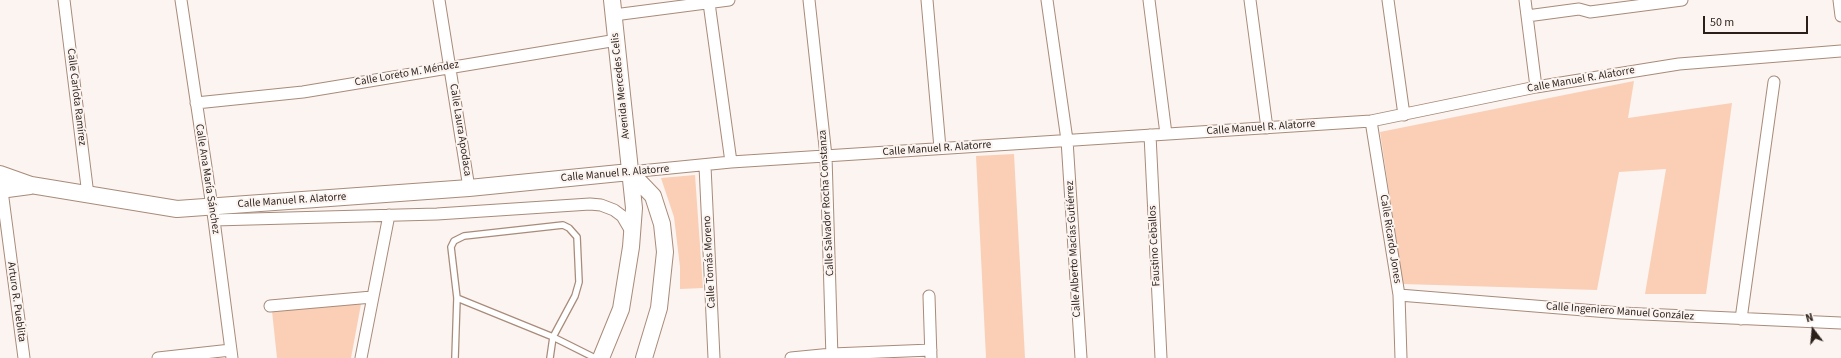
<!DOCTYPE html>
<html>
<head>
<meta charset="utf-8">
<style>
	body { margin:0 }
	#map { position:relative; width:1841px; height:358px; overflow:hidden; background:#fbf4f0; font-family:"Source Sans 3",sans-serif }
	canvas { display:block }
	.north { position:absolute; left:1793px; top:310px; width:40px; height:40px; -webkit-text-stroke:3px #fbf4f0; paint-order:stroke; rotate:344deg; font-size:11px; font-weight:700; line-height:16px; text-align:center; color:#2b1f19 }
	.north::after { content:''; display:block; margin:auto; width:14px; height:18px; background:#2b1f19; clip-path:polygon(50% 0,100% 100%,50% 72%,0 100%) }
	.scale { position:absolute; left:1703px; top:16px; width:105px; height:18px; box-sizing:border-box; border:2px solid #2b1f19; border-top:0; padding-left:5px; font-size:12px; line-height:14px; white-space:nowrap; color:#2b1f19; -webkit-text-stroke:3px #fbf4f0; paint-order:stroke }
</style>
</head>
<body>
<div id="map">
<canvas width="1841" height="358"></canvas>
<div class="north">N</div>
<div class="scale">50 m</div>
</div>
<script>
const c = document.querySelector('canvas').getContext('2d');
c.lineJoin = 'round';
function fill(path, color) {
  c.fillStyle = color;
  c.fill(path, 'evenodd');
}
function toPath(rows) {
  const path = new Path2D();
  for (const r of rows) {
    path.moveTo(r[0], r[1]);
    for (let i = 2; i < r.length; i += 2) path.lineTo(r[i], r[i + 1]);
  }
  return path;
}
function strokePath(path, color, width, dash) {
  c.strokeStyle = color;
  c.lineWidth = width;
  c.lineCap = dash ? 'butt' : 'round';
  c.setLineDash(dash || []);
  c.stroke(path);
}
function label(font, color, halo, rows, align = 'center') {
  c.font = font + ' "Source Sans 3",sans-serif';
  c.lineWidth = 4;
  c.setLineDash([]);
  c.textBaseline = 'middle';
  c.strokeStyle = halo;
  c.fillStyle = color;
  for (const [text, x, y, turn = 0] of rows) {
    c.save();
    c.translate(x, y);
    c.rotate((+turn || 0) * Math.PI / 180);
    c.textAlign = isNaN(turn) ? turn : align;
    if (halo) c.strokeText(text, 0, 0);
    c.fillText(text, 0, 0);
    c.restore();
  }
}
const green = toPath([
	[1634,81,1628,118,1732,103,1706,294,1645,294,1666,169,1619,172,1597,290,1403,284,1380,132],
	[1014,154,1025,358,986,358,976,156],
	[695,175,703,288,680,289,680,267,674,217,661,178],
	[361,304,351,358,277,358,272,311]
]);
const lane = toPath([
	[457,298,553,337,595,358],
	[455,358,457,298,451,247,454,241,464,236,563,225,569,228,577,237,579,282,575,296,553,337,550,358]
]);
const street = toPath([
	[64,0,88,195],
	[181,0,214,220,232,358],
	[439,0,469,188],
	[809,0,826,156,832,358],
	[927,0,940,148],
	[1047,0,1067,140,1081,358],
	[1149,0,1166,134],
	[1250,0,1267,128],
	[1388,0,1404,115],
	[1525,0,1536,87],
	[1839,0,1841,16],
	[709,3,731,162],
	[614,15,729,0],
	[1527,16,1579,9,1590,12,1682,0],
	[196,103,303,92,617,40],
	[1371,121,1399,295,1401,358],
	[1150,135,1161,358],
	[705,166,714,358],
	[630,172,731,162,1371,121,1536,87,1679,64,1841,51],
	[1,183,24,358],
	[214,220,437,214,590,204,601,205,614,210,622,216,632,233],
	[1399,295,1621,313,1841,323],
	[929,296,931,358],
	[270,306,372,297],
	[1741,319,1774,82],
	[158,358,231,350],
	[361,358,389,215],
	[791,358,832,354,931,350]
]);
const secondary = toPath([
	[630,172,653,196,662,224,665,252,659,308,644,358],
	[0,174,31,185,177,209,469,188,630,172],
	[0,190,30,186],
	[601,358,621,309,631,247,634,208,612,0]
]);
const streetNames = [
	["Calle Loreto M. Méndez",407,74,-10],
	["Calle Manuel R. Alatorre",1581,80,-10],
	["Avenida Mercedes Celis",621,86,-96],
	["Calle Carlota Ramírez",76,97,83],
	["Calle Manuel R. Alatorre",1261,128,-4],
	["Calle Laura Apodaca",460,130,81],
	["Calle Manuel R. Alatorre",937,149,-4],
	["Calle Manuel R. Alatorre",615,174,-5],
	["Calle Ana María Sánchez",207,179,81],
	["Calle Manuel R. Alatorre",292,201,-4],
	["Calle Salvador Rocha Constanza",827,203,-93],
	["Calle Ricardo Jones",1390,239,81],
	["Faustino Ceballos",1155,246,-93],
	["Calle Alberto Macías Gutiérrez",1074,249,-93],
	["Calle Tomás Moreno",710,262,-93],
	["Arturo R. Pueblita",16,302,82],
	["Calle Ingeniero Manuel González",1620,312,4]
];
fill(green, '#facfb6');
strokePath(lane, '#a88b7a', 8);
strokePath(street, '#a88b7a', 13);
strokePath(secondary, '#a88b7a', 18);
strokePath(lane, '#fff', 5.5);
strokePath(street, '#fff', 11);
strokePath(secondary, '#fff', 16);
label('11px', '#2b1f19', '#fbf4f0', streetNames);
</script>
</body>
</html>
